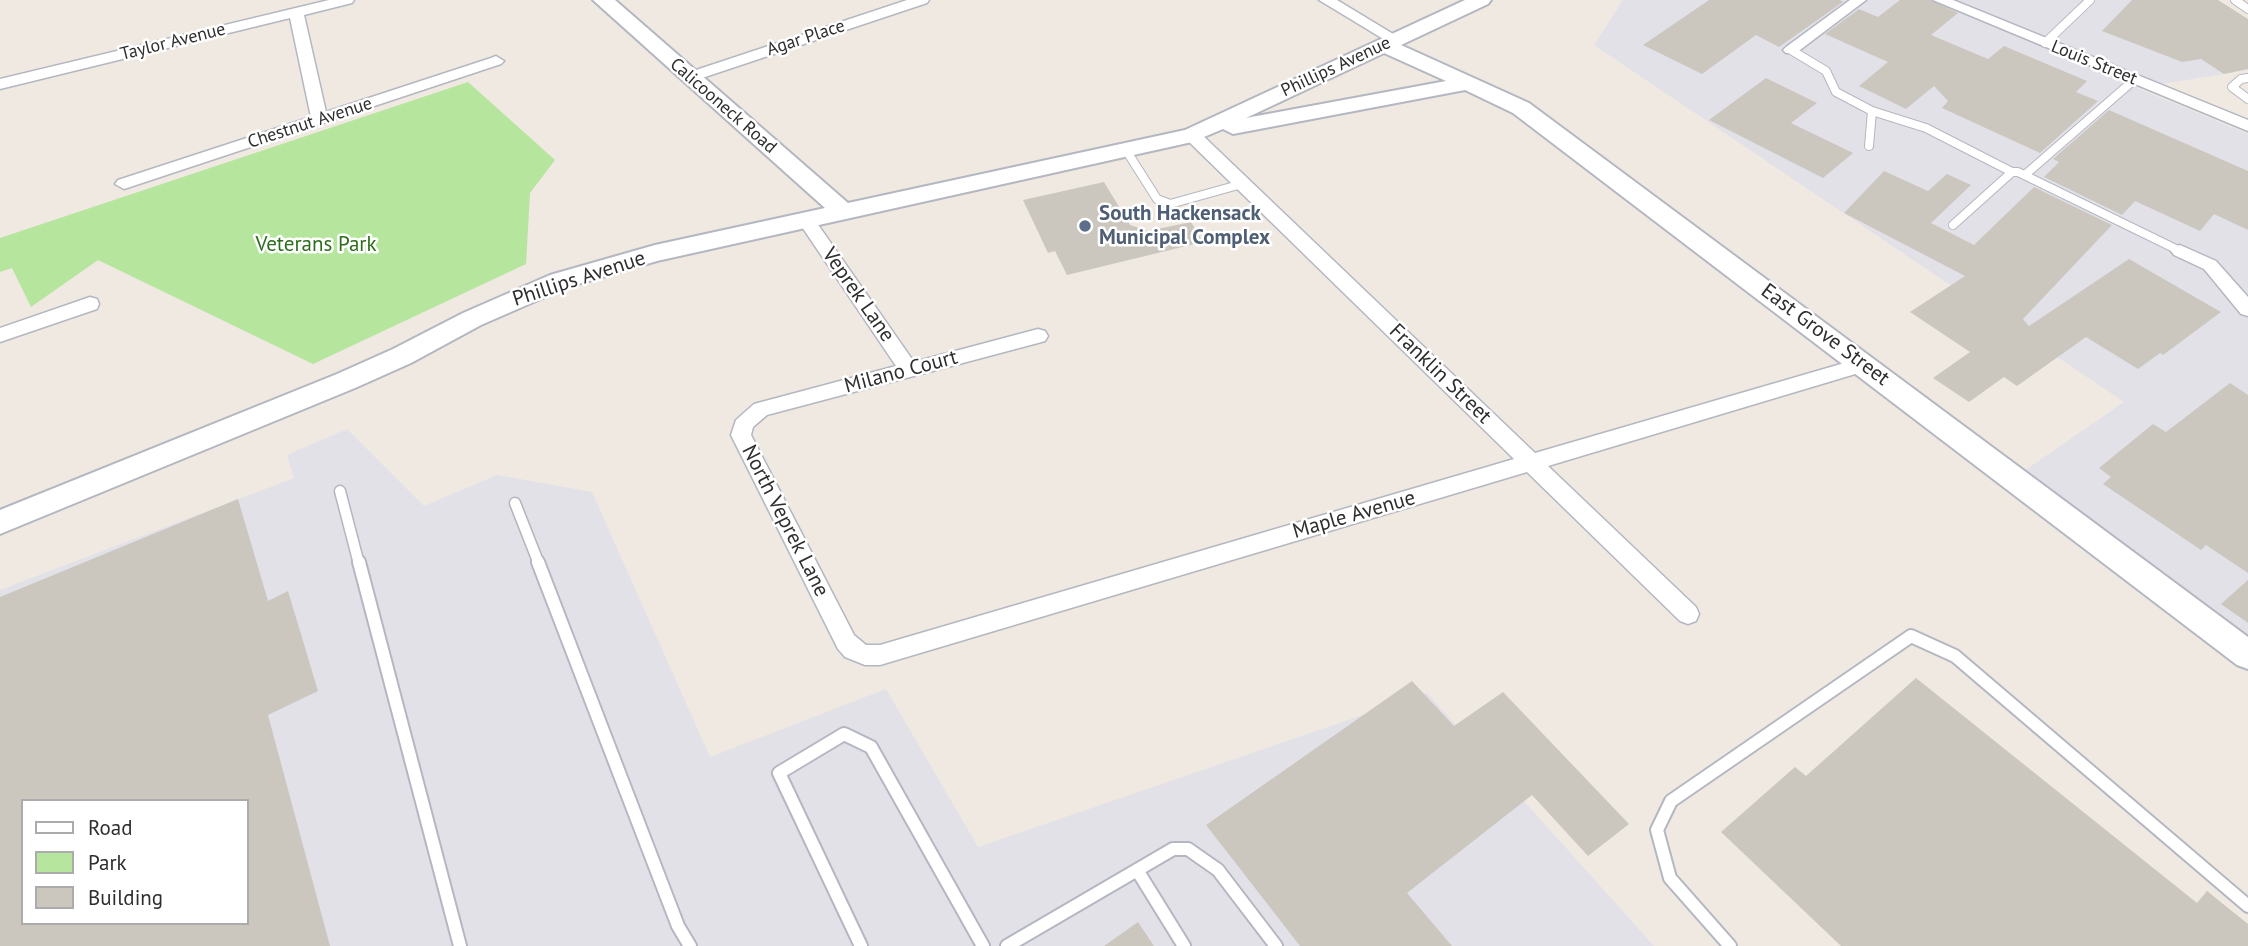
<!DOCTYPE html>
<html>
<head>
<meta charset="utf-8">
<style>
	body { margin:0 }
	#map { position:relative; width:2248px; height:946px; overflow:hidden; background:#efe9e1; font-family:"PT Sans",sans-serif }
	canvas { display:block }
	.legend { position:absolute; left:21px; top:799px; width:228px; height:126px; box-sizing:border-box; background:#fff; border:2px solid #ababab; margin:0; padding:9px 12px; list-style:none; font-size:21px; color:#2e2e2e }
	.legend li { display:flex; align-items:center; gap:14px; height:35px }
	.legend b { width:35px; border:2px solid #ababab }
</style>
</head>
<body>
<div id="map">
<canvas width="2248" height="946"></canvas>
<ul class="legend">
<li><b style="height:9px;background:#fff"></b>Road</li>
<li><b style="height:19px;background:#b6e59e"></b>Park</li>
<li><b style="height:19px;background:#cbc7bf"></b>Building</li>
</ul>
</div>
<script>
const c = document.querySelector('canvas').getContext('2d');
c.lineJoin = 'round';
function fill(path, color) {
  c.fillStyle = color;
  c.fill(path, 'evenodd');
}
function toPath(rows) {
  const path = new Path2D();
  for (const r of rows) {
    path.moveTo(r[0], r[1]);
    for (let i = 2; i < r.length; i += 2) path.lineTo(r[i], r[i + 1]);
  }
  return path;
}
function strokePath(path, color, width, dash) {
  c.strokeStyle = color;
  c.lineWidth = width;
  c.lineCap = dash ? 'butt' : 'round';
  c.setLineDash(dash || []);
  c.stroke(path);
}
function label(font, color, halo, rows, align = 'center') {
  c.font = font + ' "PT Sans",sans-serif';
  c.lineWidth = 5;
  c.setLineDash([]);
  c.textBaseline = 'middle';
  c.strokeStyle = halo;
  c.fillStyle = color;
  for (const [text, x, y, turn = 0] of rows) {
    c.save();
    c.translate(x, y);
    c.rotate((+turn || 0) * Math.PI / 180);
    c.textAlign = isNaN(turn) ? turn : align;
    if (halo) c.strokeText(text, 0, 0);
    c.fillText(text, 0, 0);
    c.restore();
  }
}
const industrial = toPath([
	[1623,0,2217,0,2248,21,2248,70,2137,88,2248,134,2248,658,2008,482,2124,402,1594,45],
	[347,429,424,506,497,475,592,492,710,757,886,689,978,847,1427,693,1654,946,0,946,0,590,294,478,287,455],
	[23,801,247,801,247,923,23,923]
]);
const green = toPath([
	[468,82,555,160,530,193,526,264,313,364,98,260,31,307,12,268,0,272,0,238]
]);
const building = toPath([
	[1709,0,1840,0,1843,2,1779,47,1756,35,1702,74,1643,45],
	[1900,0,1931,0,1958,13,1931,35,1988,59,2004,46,2087,81,2076,92,2098,101,2040,153,1942,108,1948,101,1934,86,1906,109,1859,86,1888,62,1825,34,1859,9,1878,17],
	[2132,0,2218,0,2248,19,2248,69,2224,74,2201,59,2182,62,2102,31],
	[1766,78,1817,103,1791,123,1853,153,1823,178,1709,120],
	[2109,110,2248,171,2248,230,2214,214,2200,231,2135,201,2122,215,2044,177,2059,162,2053,159],
	[1884,171,1928,191,1947,174,1971,185,1931,223,1974,245,2034,187,2112,225,2023,319,2029,326,2129,259,2221,312,2163,355,2160,353,2138,369,2086,337,2017,386,2004,377,1969,402,1933,378,1970,352,1910,312,1965,276,1844,213],
	[1104,182,1130,225,1148,231,1191,222,1203,242,1067,275,1055,251,1048,253,1023,200],
	[2230,383,2248,395,2248,573,2206,545,2201,550,2103,484,2111,477,2099,468,2153,424,2166,432],
	[238,499,268,601,288,591,318,691,268,715,330,946,0,946,0,597],
	[23,801,247,801,247,923,23,923],
	[2248,580,2248,623,2221,604],
	[1916,678,2197,903,2207,891,2248,924,2248,946,1841,946,1721,832,1795,767,1806,776],
	[1412,681,1454,726,1503,692,1629,824,1588,856,1532,795,1407,893,1452,946,1300,946,1206,825],
	[1138,922,1154,946,1104,946]
]);
const serviceFar2 = toPath([
	[2235,0,2248,9],
	[2045,43,2090,0],
	[1791,50,1826,71,1836,92,1872,111,1869,146],
	[2248,78,2241,79,2232,87,2248,99],
	[1872,111,1926,128,2012,172],
	[1126,150,1157,199,1170,204,1242,184],
	[2026,174,2134,80],
	[1953,225,2012,172,2018,172,2180,251]
]);
const serviceFar1 = toPath([
	[340,491,359,564],
	[515,503,539,564]
]);
const service = toPath([
	[359,562,460,946],
	[538,562,678,926,690,946],
	[1137,870,1184,946],
	[861,946,779,773,844,734,871,747,983,946],
	[1007,946,1173,849,1188,849,1218,870,1276,946],
	[1730,946,1670,878,1657,830,1671,801,1911,636,1955,656,2248,906]
]);
const minor = toPath([
	[329,0,354,0,352,3,304,15,326,112,491,58,496,56,504,61,501,64,124,189,115,184,118,180,311,117,290,18,0,89,0,79,329,0],
	[907,0,929,0,927,3,696,80,684,80,682,77,684,74,907,0],
	[1319,0,1337,0,1403,40,1395,45,1390,43,1319,0],
	[1850,0,1866,0,1796,53,1786,53,1783,50,1786,47,1850,0],
	[1933,0,1953,0,2248,120,2248,131,1933,0],
	[1192,130,1198,131,1535,453,1865,357,1872,359,1875,364,1872,369,1548,466,1696,607,1699,614,1696,621,1688,624,1680,621,1527,472,880,665,865,665,845,657,838,649,731,435,736,420,754,404,896,366,800,224,797,220,800,216,812,216,914,362,1038,329,1045,331,1048,336,1045,341,1038,343,767,415,753,427,751,435,854,635,866,645,880,645,1514,459,1186,139,1184,135,1192,130],
	[2180,245,2216,261,2248,297,2248,316,2241,314,2204,269,2174,255,2171,251,2174,247,2180,245],
	[90,297,97,299,99,304,97,309,0,342,0,328,90,297]
]);
const tertiary = toPath([
	[593,0,615,0,848,203,1185,130,1465,0,1491,0,1488,4,1401,45,1529,103,2248,637,2248,669,2237,665,1513,113,1465,90,1233,134,1223,129,1192,142,657,261,568,287,481,325,411,363,355,388,0,534,0,510,337,374,393,349,463,313,550,275,655,245,825,208,593,0],
	[1384,53,1446,81,1246,118,1384,53]
]);
const markers = [
	[1085,226,7,"#5c6f8a"]
];
const farStreetnames = [
	["Agar Place",806,38,-18],
	["Taylor Avenue",173,42,-14],
	["Louis Street",2094,63,22],
	["Phillips Avenue",1336,67,-25],
	["Calicooneck Road",723,106,41],
	["Chestnut Avenue",310,123,-18]
];
const serviceNames = [
	["South Hackensack",1099,214],
	["Municipal Complex",1099,238]
];
const parkNames = [
	["Veterans Park",316,245]
];
const streetNames = [
	["Phillips Avenue",579,279,-18],
	["Veprek Lane",858,295,55],
	["East Grove Street",1825,335,37],
	["Milano Court",901,372,-15],
	["Franklin Street",1440,374,44],
	["Maple Avenue",1354,515,-16],
	["North Veprek Lane",785,521,63]
];
fill(industrial, '#e3e1e8');
fill(green, '#b6e59e');
fill(building, '#cbc7bf');
strokePath(serviceFar2, '#b4b7c1', 10);
strokePath(serviceFar1, '#b4b7c1', 13);
strokePath(service, '#b4b7c1', 16);
strokePath(minor, '#b4b7c1', 3);
strokePath(tertiary, '#b4b7c1', 4);
strokePath(serviceFar2, '#fff', 8);
strokePath(serviceFar1, '#fff', 10);
strokePath(service, '#fff', 12);
fill(minor, '#fff');
fill(tertiary, '#fff');
for (const [x, y, r, color] of markers) {
  const dot = new Path2D();
  dot.arc(x, y, r, 0, 2 * Math.PI);
  c.fillStyle = color;
  c.fill(dot);
  strokePath(dot, '#fff', 2.5);
}
label('18px', '#2e2e2e', '#fff', farStreetnames);
label('bold 21px', '#4e5e75', '#fff', serviceNames, 'left');
label('21px', '#2c6e1b', '#fff', parkNames);
label('21px', '#2e2e2e', '#fff', streetNames);
</script>
</body>
</html>
